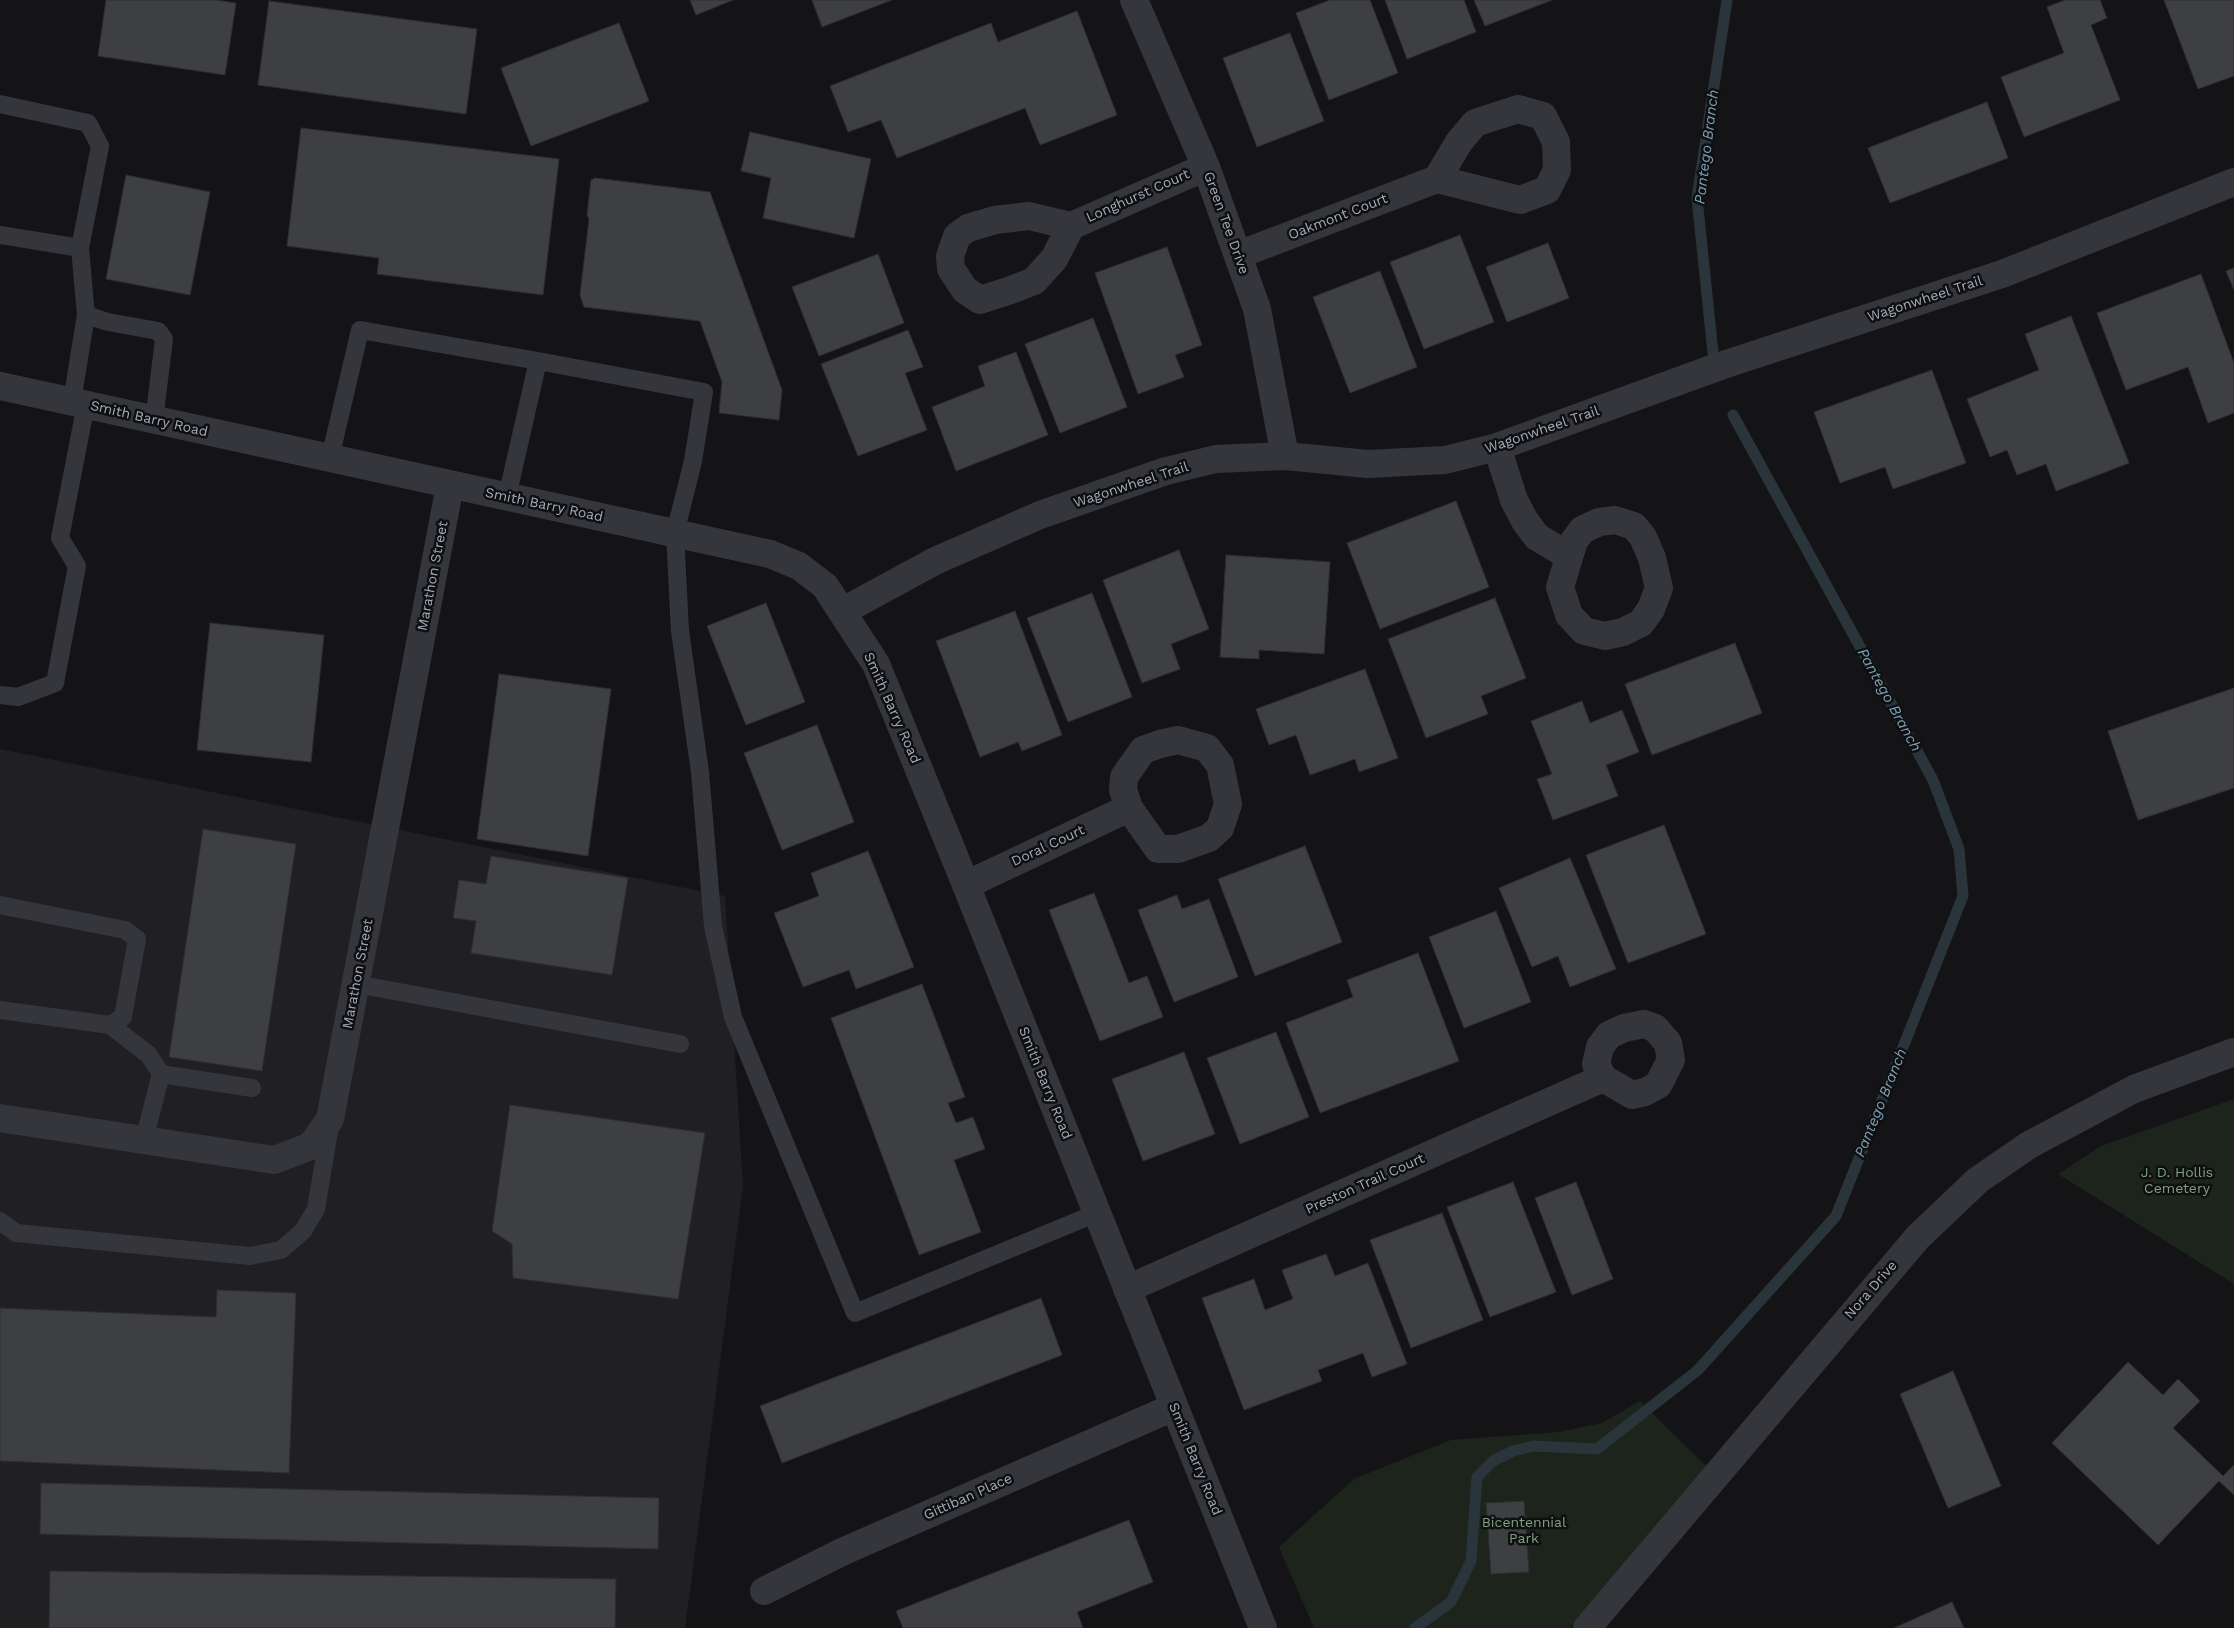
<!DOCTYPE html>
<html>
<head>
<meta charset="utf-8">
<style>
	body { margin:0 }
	canvas { display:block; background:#141416 }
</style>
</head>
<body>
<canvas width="2234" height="1628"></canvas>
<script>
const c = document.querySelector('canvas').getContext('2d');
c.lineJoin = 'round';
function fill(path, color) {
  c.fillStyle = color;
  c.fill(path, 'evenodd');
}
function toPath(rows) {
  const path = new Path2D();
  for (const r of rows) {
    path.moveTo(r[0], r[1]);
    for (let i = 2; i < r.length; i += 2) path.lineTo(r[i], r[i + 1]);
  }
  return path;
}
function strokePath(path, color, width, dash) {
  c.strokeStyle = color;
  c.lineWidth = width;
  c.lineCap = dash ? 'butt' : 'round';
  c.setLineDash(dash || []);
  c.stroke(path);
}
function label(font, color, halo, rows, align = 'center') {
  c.font = font + ' "Work Sans",sans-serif';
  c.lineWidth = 5;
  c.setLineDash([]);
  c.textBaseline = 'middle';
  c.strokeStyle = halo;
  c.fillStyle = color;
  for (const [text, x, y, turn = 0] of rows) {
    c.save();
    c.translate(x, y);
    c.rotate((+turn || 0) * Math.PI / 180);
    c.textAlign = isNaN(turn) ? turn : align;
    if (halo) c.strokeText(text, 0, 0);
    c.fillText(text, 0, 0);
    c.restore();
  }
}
const built = toPath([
	[0,749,725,896,743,1186,685,1628,0,1628]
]);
const green = toPath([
	[2234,1099,2234,1284,2058,1174,2101,1146],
	[1640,1401,1709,1469,1570,1628,1314,1628,1279,1547,1354,1479,1451,1440,1559,1432,1602,1423]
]);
const stream = toPath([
	[1713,353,1697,198,1727,0],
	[1415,1628,1451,1602,1471,1561,1477,1477,1493,1461,1513,1451,1534,1446,1597,1449,1698,1370,1836,1216,1963,896,1959,849,1933,780,1733,415]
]);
const building = toPath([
	[106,0,215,0,236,3,225,75,98,56,106,0],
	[690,0,733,0,696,15,690,0],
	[812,0,892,0,822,27,812,0],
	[1330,0,1370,0,1398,73,1329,100,1296,13,1330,0],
	[1385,0,1464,0,1476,32,1407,59,1385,0],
	[1474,0,1552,0,1485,26,1474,0],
	[2065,0,2100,0,2107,18,2091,25,2120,100,2024,137,2001,77,2064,53,2047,7,2065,0],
	[2164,0,2234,0,2234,76,2198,89,2164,0],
	[269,1,477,29,466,114,258,85,269,1],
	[1077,11,1117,115,1040,145,1025,108,897,158,881,120,848,132,830,86,991,23,998,42,1077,11],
	[619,23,649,101,531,146,501,68,619,23],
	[1290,33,1324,121,1257,147,1223,58,1290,33],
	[1987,102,2008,158,1890,203,1868,148,1987,102],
	[301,128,559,159,543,295,377,274,379,258,287,246,301,128],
	[750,132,871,159,854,238,763,218,771,178,741,171,750,132],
	[126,175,210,192,190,295,106,279,126,175],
	[595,178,710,192,782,390,779,420,719,413,722,382,700,321,584,307,580,295,589,219,587,215,591,180,595,178],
	[1460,235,1494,322,1424,349,1390,262,1460,235],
	[1548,243,1569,298,1507,322,1486,267,1548,243],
	[1167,247,1202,345,1175,355,1184,377,1138,394,1095,273,1167,247],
	[878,254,904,323,819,356,792,287,878,254],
	[2234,268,2234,290,2226,271,2234,268],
	[1380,271,1417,367,1350,393,1313,297,1380,271],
	[2201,274,2234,363,2234,413,2208,423,2188,367,2126,390,2097,313,2201,274],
	[2071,316,2129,463,2056,491,2046,464,2017,475,2007,450,1990,457,1967,399,2039,370,2025,334,2071,316],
	[1093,318,1127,407,1060,433,1025,344,1093,318],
	[908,330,923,367,905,373,927,430,858,456,821,364,908,330],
	[1016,352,1048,435,956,471,932,407,985,386,978,366,1016,352],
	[1932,370,1966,463,1893,489,1885,467,1840,483,1814,412,1932,370],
	[1456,501,1489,587,1380,629,1347,543,1456,501],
	[1179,550,1209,629,1171,644,1180,669,1142,683,1103,580,1179,550],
	[1226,555,1330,562,1324,654,1259,650,1259,659,1220,657,1226,555],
	[1092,593,1132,697,1068,722,1027,618,1092,593],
	[1495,598,1526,678,1481,696,1488,714,1426,738,1388,639,1495,598],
	[766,603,805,702,746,725,707,626,766,603],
	[1015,611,1062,735,1022,751,1018,742,980,757,936,641,1015,611],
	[210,623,324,635,311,762,197,750,210,623],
	[1735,643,1762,713,1652,755,1625,684,1735,643],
	[1365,669,1398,758,1359,772,1355,759,1310,775,1296,735,1269,745,1256,709,1365,669],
	[499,674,611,689,588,856,477,839,499,674],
	[2234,688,2234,788,2138,820,2108,731,2234,688],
	[1582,701,1590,723,1622,710,1639,752,1606,765,1618,796,1553,820,1537,779,1552,774,1531,721,1582,701],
	[817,725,854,822,782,850,744,753,817,725],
	[1664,825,1706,934,1628,963,1586,855,1664,825],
	[203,829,296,844,262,1071,169,1057,203,829],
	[1305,846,1342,942,1255,976,1218,879,1305,846],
	[868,851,914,967,856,989,849,970,803,987,774,913,819,896,811,873,868,851],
	[491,856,628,878,612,975,471,953,476,921,453,918,459,880,486,884,491,856],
	[1570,858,1616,969,1570,987,1558,956,1532,967,1499,888,1570,858],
	[1094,893,1129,983,1147,976,1163,1017,1100,1041,1049,910,1094,893],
	[1177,895,1182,909,1209,899,1238,977,1174,1002,1138,910,1177,895],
	[1496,911,1531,1002,1464,1028,1429,937,1496,911],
	[1418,953,1459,1061,1320,1113,1286,1023,1353,997,1347,980,1418,953],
	[922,984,965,1097,948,1103,956,1123,973,1117,985,1149,954,1160,981,1232,919,1255,831,1018,922,984],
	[1276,1032,1309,1117,1240,1144,1207,1058,1276,1032],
	[1184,1052,1215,1134,1143,1161,1112,1079,1184,1052],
	[510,1105,705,1133,678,1299,513,1278,512,1244,492,1231,510,1105],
	[1513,1182,1556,1292,1490,1317,1447,1207,1513,1182],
	[1576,1182,1613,1279,1572,1295,1535,1198,1576,1182],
	[1442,1213,1483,1320,1411,1348,1370,1240,1442,1213],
	[1326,1254,1335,1276,1368,1263,1407,1364,1372,1377,1363,1353,1318,1370,1322,1381,1244,1410,1202,1298,1254,1279,1265,1310,1293,1299,1282,1270,1326,1254],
	[217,1290,296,1293,289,1473,0,1461,0,1308,216,1317,217,1290],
	[1041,1298,1062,1355,782,1463,760,1406,1041,1298],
	[2128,1362,2163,1395,2178,1379,2200,1401,2173,1428,2223,1476,2234,1465,2234,1495,2219,1481,2158,1545,2052,1443,2128,1362],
	[1953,1371,2001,1486,1948,1508,1900,1394,1953,1371],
	[41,1483,659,1498,658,1549,40,1534,41,1483],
	[1524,1501,1529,1572,1491,1574,1486,1503,1524,1501],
	[1129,1520,1153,1582,1077,1612,1083,1628,903,1628,896,1611,1129,1520],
	[50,1571,616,1579,615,1628,49,1628,50,1571],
	[1952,1602,1964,1628,1894,1628,1952,1602]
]);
const service = toPath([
	[0,104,88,123,100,146,80,248,86,315,108,322,158,331,164,339,154,421],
	[0,235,80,248],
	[72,401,86,315],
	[330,458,360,330,538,361],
	[507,497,538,361,704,392,693,461,675,533,680,631,700,772,713,926,733,1017,855,1313,1097,1213],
	[0,695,18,697,55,683,77,566,60,538,86,404],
	[0,905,125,930,137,939,123,1017,110,1025,0,1010],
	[356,984,680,1044],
	[110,1025,149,1055,161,1074,144,1140],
	[161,1074,252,1088],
	[0,1221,16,1233,250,1256,281,1250,303,1231,316,1209,330,1125]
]);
const minor = toPath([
	[1134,0,1206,167,1257,309,1285,456],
	[1518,109,1543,116,1556,142,1557,170,1547,190,1520,200,1437,179,1459,142,1475,123,1518,109],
	[1029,216,1071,226,1054,259,1034,281,1011,290,980,300,965,290,951,269,950,256,957,236,968,228,995,220,1029,216],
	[1071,226,1206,167],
	[1238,255,1437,179],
	[1497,447,1514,500,1525,521,1537,537,1569,556],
	[1615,520,1634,526,1643,537,1652,558,1659,588,1651,609,1641,623,1623,632,1605,636,1584,631,1569,615,1560,587,1574,541,1582,530,1599,522,1615,520],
	[843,611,935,561,1040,515,1166,471,1216,459,1285,456,1368,464,1445,460,1497,447,1723,365,2002,274,2234,182],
	[1178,740,1207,748,1220,765,1228,804,1220,828,1209,838,1178,849,1158,849,1129,808,1123,790,1124,777,1143,750,1160,744,1178,740],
	[966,885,1129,808],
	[1644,1024,1655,1028,1668,1043,1671,1060,1658,1085,1645,1092,1632,1095,1603,1078,1596,1064,1600,1047,1609,1035,1624,1028,1644,1024],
	[0,1118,274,1160,311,1146,330,1119,450,485],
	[1127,1289,1603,1078],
	[764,1591,844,1551,1174,1407]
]);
const tertiary = toPath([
	[0,386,770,554,799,566,825,586,876,664,966,885,1263,1628],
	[1587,1628,1918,1237,1978,1180,2029,1145,2134,1089,2234,1052]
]);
const streetNames = [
	["Longhurst Court",1138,196,-24],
	["Oakmont Court",1338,217,-21],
	["Green Tee Drive",1226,223,70],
	["Wagonwheel Trail",1925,299,-18],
	["Smith Barry Road",149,419,13],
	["Wagonwheel Trail",1542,430,-19],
	["Wagonwheel Trail",1131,485,-18],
	["Smith Barry Road",544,505,12],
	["Marathon Street",433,576,-79],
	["Smith Barry Road",892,708,66],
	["Doral Court",1048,846,-25],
	["Marathon Street",358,974,-79],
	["Smith Barry Road",1045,1083,68],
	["Preston Trail Court",1365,1184,-24],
	["Nora Drive",1871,1290,-49],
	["Smith Barry Road",1195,1459,68],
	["Gittiban Place",968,1497,-24]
];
const parkNames = [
	["J. D. Hollis",2177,1173],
	["Cemetery",2177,1189],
	["Bicentennial",1524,1523],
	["Park",1524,1539]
];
const waterNames = [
	["Pantego Branch",1707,147,-83],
	["Pantego Branch",1889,700,61],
	["Pantego Branch",1881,1103,-68]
];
fill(built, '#202023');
fill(green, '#1c241c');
strokePath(stream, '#29353a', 11);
fill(building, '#3e3f43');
strokePath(building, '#2e2e32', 1);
strokePath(service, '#35363b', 18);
strokePath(minor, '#35363b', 28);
strokePath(tertiary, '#35363b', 28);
label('14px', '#a4acb7', '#0f0f11', streetNames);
label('14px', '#7da37a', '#0f0f11', parkNames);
label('italic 15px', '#79a0b5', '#0f0f11', waterNames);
</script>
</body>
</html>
